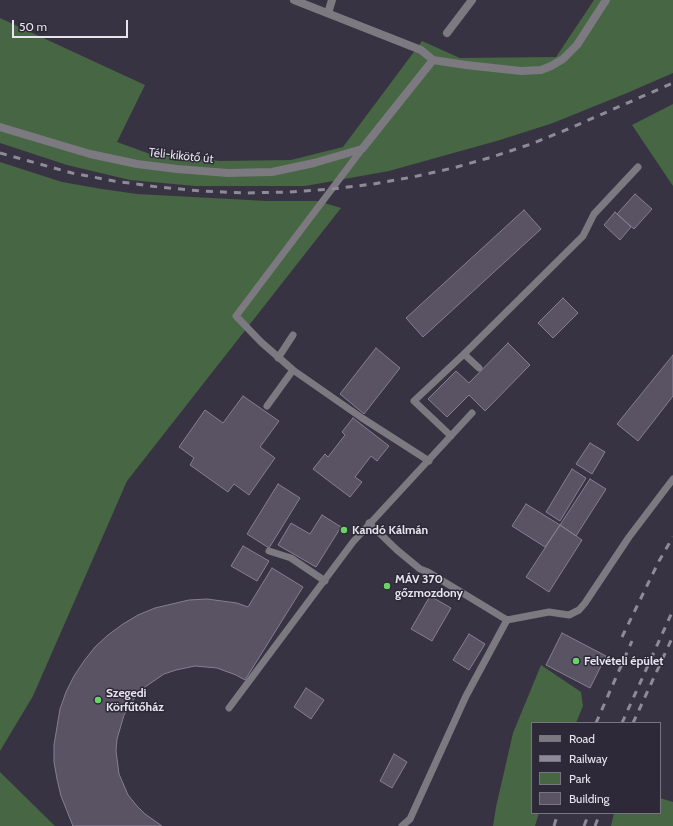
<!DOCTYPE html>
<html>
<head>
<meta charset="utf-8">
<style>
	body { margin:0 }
	#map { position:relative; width:673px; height:826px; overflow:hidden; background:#383342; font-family:Cabin,sans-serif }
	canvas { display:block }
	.legend { position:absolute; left:531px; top:722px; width:130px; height:92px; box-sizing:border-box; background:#2e2938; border:1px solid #787481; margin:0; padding:5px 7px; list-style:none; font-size:12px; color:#e7e4ee }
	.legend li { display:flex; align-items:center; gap:8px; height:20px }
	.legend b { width:20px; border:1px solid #787481 }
	.scale { position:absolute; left:12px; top:20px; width:116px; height:18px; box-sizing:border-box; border:2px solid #e7e4ee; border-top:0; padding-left:5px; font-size:12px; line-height:14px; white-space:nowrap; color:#e7e4ee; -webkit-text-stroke:3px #2e2938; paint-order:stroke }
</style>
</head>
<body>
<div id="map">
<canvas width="673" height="826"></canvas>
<ul class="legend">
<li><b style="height:5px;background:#7c7981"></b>Road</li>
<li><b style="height:5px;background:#8e8a97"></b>Railway</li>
<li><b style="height:11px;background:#466644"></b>Park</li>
<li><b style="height:11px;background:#595364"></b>Building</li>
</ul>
<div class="scale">50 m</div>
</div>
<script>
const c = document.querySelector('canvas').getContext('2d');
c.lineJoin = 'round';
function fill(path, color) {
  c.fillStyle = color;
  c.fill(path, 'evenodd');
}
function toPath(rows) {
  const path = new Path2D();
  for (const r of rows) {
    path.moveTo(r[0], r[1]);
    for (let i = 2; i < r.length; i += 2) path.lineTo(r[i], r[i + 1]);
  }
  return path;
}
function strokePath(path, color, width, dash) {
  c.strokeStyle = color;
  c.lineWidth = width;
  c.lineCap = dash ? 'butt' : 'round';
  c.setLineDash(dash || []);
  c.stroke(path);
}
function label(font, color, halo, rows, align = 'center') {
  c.font = font + ' Cabin,sans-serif';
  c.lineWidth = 3;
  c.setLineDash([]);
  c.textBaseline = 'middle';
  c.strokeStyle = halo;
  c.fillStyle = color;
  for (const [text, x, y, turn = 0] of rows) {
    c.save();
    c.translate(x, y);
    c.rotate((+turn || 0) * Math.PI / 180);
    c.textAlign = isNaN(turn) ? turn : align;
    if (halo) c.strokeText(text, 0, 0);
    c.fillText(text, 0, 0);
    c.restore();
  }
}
const green = toPath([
	[594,0,673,0,673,73,627,93,553,123,500,140,389,171,305,186,195,186,130,180,67,165,0,143,0,18,145,85,117,142,150,154,220,161,291,160,343,147,422,41,460,58,556,57],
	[673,104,673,186,632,125],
	[0,162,62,182,102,189,137,194,267,201,318,201,341,208,127,481,33,696,0,751],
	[541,665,581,692,583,706,576,723,532,723,532,813,539,813,535,826,493,826,496,807,513,733],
	[0,772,55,826,0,826],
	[660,798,673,802,673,826,611,826,614,813,660,813]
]);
const building = toPath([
	[635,194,652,209,634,229,617,214,635,194],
	[524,210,541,229,423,337,406,318,524,210],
	[615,212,631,227,620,240,604,225,615,212],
	[563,298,578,313,553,338,538,323,563,298],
	[508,343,530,365,485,411,469,395,447,417,428,399,456,371,469,383,508,343],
	[376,348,400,368,364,414,340,394,376,348],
	[673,355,673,396,638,441,617,424,673,355],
	[243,396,279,421,260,447,275,458,249,495,234,484,228,492,190,465,194,458,179,447,205,410,223,423,243,396],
	[353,418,389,446,377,461,371,456,355,477,362,482,350,497,313,469,325,454,328,457,345,435,342,432,353,418],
	[590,443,605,452,592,474,576,464,590,443],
	[572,469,586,478,560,521,546,512,572,469],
	[590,479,606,489,576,536,560,525,590,479],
	[278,484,300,498,269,548,247,534,278,484],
	[526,504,560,525,545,547,512,526,526,504],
	[322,515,341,527,316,567,278,545,291,523,310,534,322,515],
	[560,525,582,540,549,592,526,577,560,525],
	[243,546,269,561,257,581,231,566,243,546],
	[272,568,303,587,245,680,236,675,217,668,195,666,176,670,164,674,145,687,136,696,124,715,117,739,116,751,119,774,128,795,137,806,145,814,162,826,73,826,61,796,57,779,54,762,54,745,60,709,66,692,74,676,84,661,95,647,108,635,123,624,138,615,155,608,189,600,207,599,237,603,248,607,272,568],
	[430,596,451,608,432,641,411,629,430,596],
	[562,633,606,656,590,688,546,665,562,633],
	[469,634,485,644,469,670,453,660,469,634],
	[306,688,324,700,311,719,294,707,306,688],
	[394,754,407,762,392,788,380,781,394,754]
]);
const service = toPath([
	[362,149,236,316,261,342,293,370,362,418,429,461],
	[464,354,479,368],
	[278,358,293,335],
	[267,406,293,370],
	[451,436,414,401,464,354,583,236,594,214,638,167],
	[369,523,397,550,420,569,428,572,507,620,549,612,569,615,579,610,585,603,629,537,673,479],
	[269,551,291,558,325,581],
	[229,708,353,542,472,413],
	[402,826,410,819,466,696,507,620]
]);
const minor = toPath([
	[294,0,421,50,433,60,466,65,521,71,541,70,551,66,563,59,577,45,606,0],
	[328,13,332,0],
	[447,33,472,0],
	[0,127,90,154,137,164,177,169,228,173,272,172,314,163,362,149,433,60]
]);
const rail = toPath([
	[0,153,72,173,114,181,158,187,201,191,245,193,289,192,332,189,373,184,413,177,453,168,492,157,531,144,568,129,673,83],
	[622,637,659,561,673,537],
	[596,723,632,641],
	[622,723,673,610],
	[633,723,673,636],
	[554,826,558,813],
	[584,826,589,813],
	[595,826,600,813]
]);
const markers = [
	[344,530,4,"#67d466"],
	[387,586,4,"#67d466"],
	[576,661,4,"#67d466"],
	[98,700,4,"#67d466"]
];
const streetNames = [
	["Téli-kikötő út",181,156,6]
];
const poiNames = [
	["Kandó Kálmán",352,530],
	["MÁV 370",395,579],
	["gőzmozdony",395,593],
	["Felvételi épület",584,661],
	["Szegedi",106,693],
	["Körfűtőház",106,707]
];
fill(green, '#466644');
fill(building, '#595364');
strokePath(building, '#857f91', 1);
strokePath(service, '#7c7981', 7);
strokePath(minor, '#7c7981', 8);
strokePath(rail, '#8e8a97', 3, [7, 7]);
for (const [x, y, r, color] of markers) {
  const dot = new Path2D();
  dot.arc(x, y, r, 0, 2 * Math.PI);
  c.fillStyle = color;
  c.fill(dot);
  strokePath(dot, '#2e2938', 1.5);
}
label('12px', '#e7e4ee', '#2e2938', streetNames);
label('bold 12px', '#e7e4ee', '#2e2938', poiNames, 'left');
</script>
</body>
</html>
